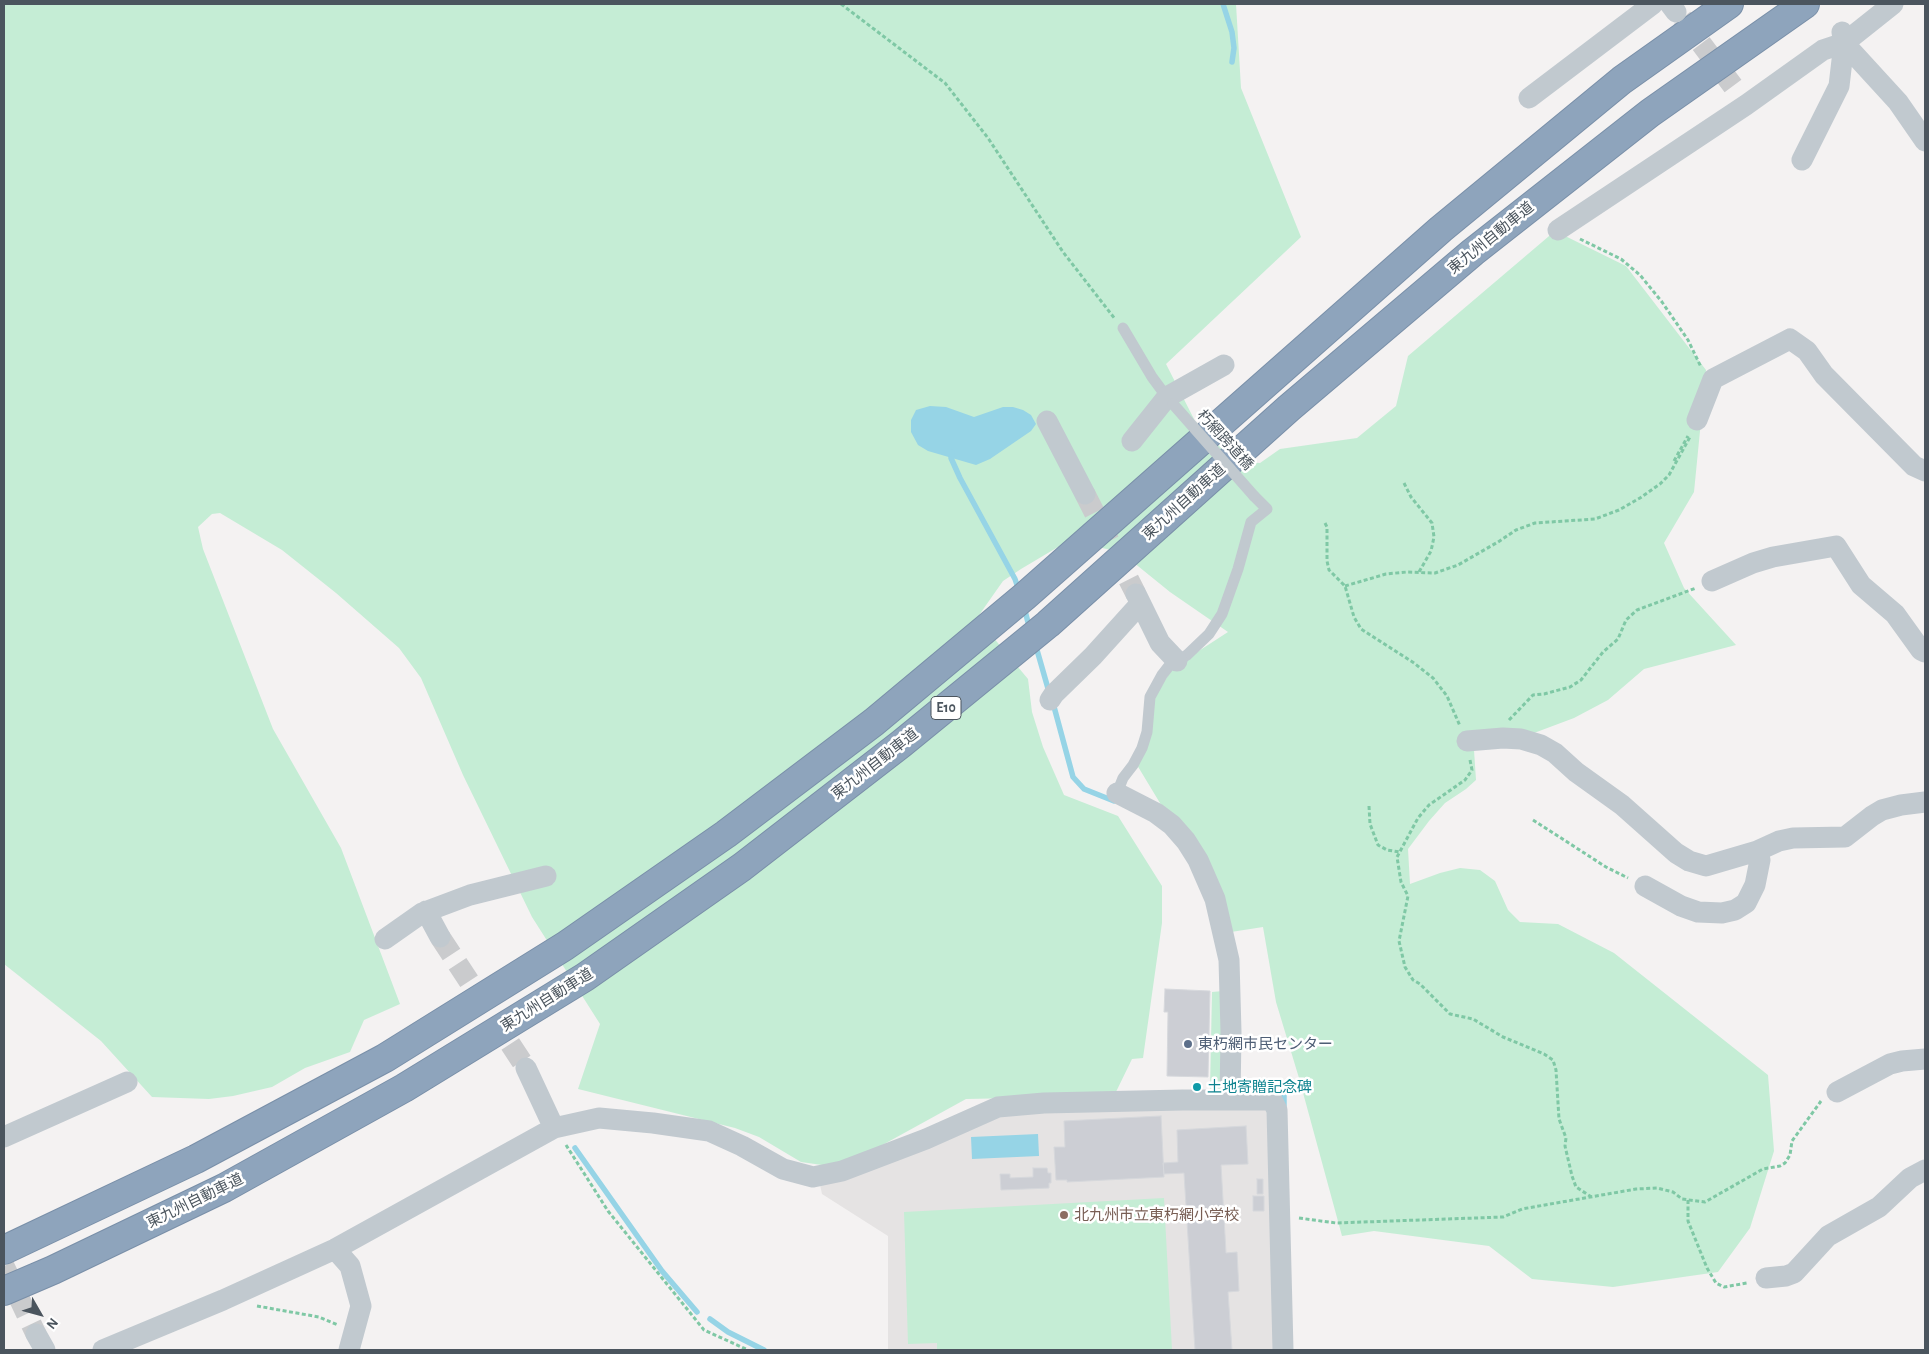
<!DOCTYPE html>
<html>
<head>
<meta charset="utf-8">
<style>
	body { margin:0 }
	#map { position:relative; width:1929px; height:1354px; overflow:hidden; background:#f4f2f2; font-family:"Alegreya Sans",sans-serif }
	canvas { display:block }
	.frame { position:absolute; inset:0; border:5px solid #4b555e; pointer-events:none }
	.north { position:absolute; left:15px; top:1289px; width:50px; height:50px; -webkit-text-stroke:4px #fff; paint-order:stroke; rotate:128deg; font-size:14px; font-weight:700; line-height:20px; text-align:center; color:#4b555e }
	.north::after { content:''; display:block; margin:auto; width:18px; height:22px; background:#4b555e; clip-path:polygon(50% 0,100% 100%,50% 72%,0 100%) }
</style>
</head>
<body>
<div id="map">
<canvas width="1929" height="1354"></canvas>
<div class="frame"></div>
<div class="north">N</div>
</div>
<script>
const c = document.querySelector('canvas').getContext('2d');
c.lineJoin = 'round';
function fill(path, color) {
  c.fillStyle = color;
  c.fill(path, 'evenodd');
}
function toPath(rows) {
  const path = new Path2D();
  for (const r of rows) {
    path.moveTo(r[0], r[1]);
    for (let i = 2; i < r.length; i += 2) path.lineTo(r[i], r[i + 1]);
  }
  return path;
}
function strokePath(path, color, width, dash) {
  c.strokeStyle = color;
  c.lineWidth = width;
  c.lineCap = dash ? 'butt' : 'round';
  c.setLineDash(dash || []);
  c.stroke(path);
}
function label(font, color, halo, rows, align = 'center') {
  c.font = font + ' "Alegreya Sans","Noto Sans JP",sans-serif';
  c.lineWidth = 5;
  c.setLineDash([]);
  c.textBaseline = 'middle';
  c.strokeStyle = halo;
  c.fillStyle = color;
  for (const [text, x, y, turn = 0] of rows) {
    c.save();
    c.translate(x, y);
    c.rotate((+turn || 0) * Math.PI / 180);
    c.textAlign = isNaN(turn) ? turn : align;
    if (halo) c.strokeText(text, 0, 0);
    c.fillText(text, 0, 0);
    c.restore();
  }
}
const education = toPath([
	[1265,1106,1271,1111,1276,1350,888,1350,888,1236,822,1194,819,1180,970,1112]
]);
const green = toPath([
	[4,4,1236,4,1241,88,1301,237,1166,364,1195,421,1219,446,1239,462,1260,463,1280,449,1357,438,1396,406,1408,356,1555,231,1626,266,1706,370,1694,492,1664,543,1684,588,1736,645,1644,669,1608,700,1574,718,1534,733,1474,750,1476,780,1466,789,1445,803,1429,821,1408,849,1410,884,1440,873,1460,868,1480,870,1495,881,1508,910,1520,922,1558,924,1614,953,1768,1075,1774,1151,1750,1228,1718,1272,1613,1287,1532,1279,1489,1246,1374,1231,1342,1236,1299,1078,1276,1002,1263,927,1231,932,1166,813,1137,765,1151,700,1174,667,1228,632,1170,592,1128,558,1111,550,1085,544,1058,547,1021,569,1003,581,977,618,1028,679,1032,712,1043,747,1064,795,1118,816,1162,886,1162,923,1143,1058,1132,1059,1114,1096,966,1099,866,1154,829,1166,801,1162,759,1137,735,1128,578,1089,600,1024,532,917,463,775,421,678,399,648,336,593,282,550,220,513,212,514,198,527,203,549,273,729,341,848,400,1004,364,1020,350,1052,305,1068,272,1087,233,1096,209,1099,152,1097,101,1041,4,964],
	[1223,991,1220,1090,1210,1090,1212,992],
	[1164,1198,1172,1350,937,1350,937,1343,908,1344,904,1212]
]);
const water = toPath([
	[930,406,946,407,974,417,1003,407,1013,407,1023,410,1031,415,1036,424,1031,431,990,459,976,465,928,451,918,445,911,432,911,420,916,410],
	[1038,1134,1039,1156,972,1159,971,1137]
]);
const stream = toPath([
	[1223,4,1232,32,1234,48,1232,62],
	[952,452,951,458,960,478,1015,579,1019,591],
	[1024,607,1030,630],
	[1035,643,1049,692],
	[1053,703,1073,777,1084,789,1114,801],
	[1268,1090,1284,1090,1284,1105],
	[575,1148,662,1271,697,1312],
	[710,1319,728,1332,764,1350]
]);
const building = toPath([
	[1165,989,1210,991,1208,1077,1167,1076,1168,1012,1164,1012,1165,989],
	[1161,1116,1164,1177,1067,1182,1067,1180,1056,1180,1054,1147,1065,1147,1064,1121,1161,1116],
	[1246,1126,1248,1164,1221,1165,1226,1253,1237,1252,1239,1291,1228,1292,1232,1350,1195,1350,1184,1173,1164,1174,1163,1163,1178,1162,1177,1130,1246,1126],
	[1033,1168,1047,1168,1048,1173,1051,1173,1051,1183,1049,1183,1049,1188,1001,1190,1000,1174,1010,1174,1010,1178,1033,1177,1033,1168],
	[1257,1179,1263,1179,1263,1194,1257,1194,1257,1179],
	[1253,1196,1264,1196,1264,1211,1253,1211,1253,1196]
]);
const minorTunnel = toPath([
	[1682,18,1739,94],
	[1085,494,1136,594],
	[440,937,526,1068],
	[4,1266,36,1334]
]);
const path = toPath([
	[841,4,945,83,988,138,1063,252,1115,319],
	[1580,239,1621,259,1640,275,1662,302,1688,340,1701,367],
	[1674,461,1688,436],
	[1404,483,1411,497,1432,523,1434,537,1431,551,1419,572],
	[1325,523,1327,527,1327,561,1329,570,1345,586,1354,617,1361,629,1414,663,1433,678,1447,696,1460,726],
	[1345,586,1386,574,1407,572,1435,573,1458,565,1498,542,1516,530,1535,523,1595,519,1619,510,1640,498,1660,484,1669,475,1690,437],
	[1509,720,1533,695,1544,694,1570,687,1581,680,1603,652,1618,639,1626,620,1637,610,1696,588],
	[1470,760,1472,770,1465,780,1429,805,1418,818,1397,857,1401,882,1408,896,1399,941,1405,967,1413,980,1420,984,1450,1014,1473,1019,1503,1037,1544,1054,1553,1060,1556,1070,1559,1119,1566,1138,1565,1146,1572,1176,1576,1187,1593,1198],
	[1369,806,1370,824,1378,845,1387,850,1400,852],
	[1533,820,1606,867,1628,878],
	[566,1145,608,1211,704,1330,748,1350],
	[1688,1200,1688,1221,1707,1268,1716,1283,1724,1287,1747,1283],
	[1299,1218,1336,1223,1503,1217,1522,1209,1636,1189,1657,1188,1673,1192,1682,1199,1705,1202,1763,1169,1780,1166,1785,1163,1790,1155,1792,1141,1821,1101],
	[257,1306,319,1317,338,1325]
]);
const service = toPath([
	[1123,328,1152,377,1169,400],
	[1117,793,1123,778,1133,765,1142,748,1147,732,1150,697,1162,675,1169,666,1187,655,1209,634,1222,614,1238,569,1251,522,1267,509,1254,496]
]);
const minor = toPath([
	[1670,4,1676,12],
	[1844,43,1898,102,1925,141],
	[1529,98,1653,4],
	[1802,160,1839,86,1844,43,1842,32],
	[1558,230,1746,105,1823,50,1844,43,1893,4],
	[1697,420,1713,379,1790,339,1807,351,1824,375,1914,466,1925,471],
	[1047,421,1085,494],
	[1132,441,1167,397,1224,365],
	[1712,581,1753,563,1773,557,1836,546,1861,585,1895,614,1921,650,1925,652],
	[1136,594,1160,643,1177,661],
	[1050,700,1054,694,1093,656,1140,604],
	[1467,741,1503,738,1521,739,1541,745,1555,753,1576,772,1622,805,1676,853,1689,861,1706,866,1757,851,1779,841,1793,838,1845,837,1872,816,1882,810,1901,805,1925,802],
	[1117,793,1156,813,1172,825,1186,841,1198,860,1215,899,1229,960,1231,1032,1230,1100],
	[1645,886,1681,906,1698,912,1722,913,1735,910,1746,903,1755,885,1760,860,1757,851],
	[426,911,440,937],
	[385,939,422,913,470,895,546,876],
	[526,1068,554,1128],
	[1837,1092,1890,1064,1902,1061,1925,1059],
	[4,1137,127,1082],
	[335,1249,350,1266,361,1306,349,1350],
	[1766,1278,1786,1276,1794,1273,1828,1236,1879,1207,1910,1178,1925,1170],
	[36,1334,45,1350],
	[103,1350,223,1300,335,1249,554,1128,599,1118,653,1123,709,1131,742,1146,783,1169,813,1177,842,1171,926,1139,998,1107,1044,1103,1183,1100,1272,1100,1277,1110,1283,1350]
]);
const motorway = toPath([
	[4,1250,196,1159,385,1058,565,946,726,834,874,722,1025,596,1441,229,1622,80,1729,4],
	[4,1291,53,1270,224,1188,404,1088,585,977,742,867,901,744,1048,624,1289,408,1473,252,1650,113,1805,4]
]);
const serviceBridge = toPath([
	[1173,404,1254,496]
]);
const markers = [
	[1188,1044,5,"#5c6f8a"],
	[1197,1087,5,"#0f9aa8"],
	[1064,1215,5,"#8d6e63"]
];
const shields = [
	[946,708,30]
];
const shieldNames = [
	["E10",946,708]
];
const streetNames = [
	["東九州自動車道",1491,238,-39],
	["朽網跨道橋",1225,440,48],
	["東九州自動車道",1184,502,-42],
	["東九州自動車道",875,764,-38],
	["東九州自動車道",547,1000,-32],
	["東九州自動車道",195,1201,-26]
];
const serviceNames = [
	["東朽網市民センター",1198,1044]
];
const cultureNames = [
	["土地寄贈記念碑",1207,1087]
];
const educationNames = [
	["北九州市立東朽網小学校",1074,1215]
];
fill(education, '#e5e3e3');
fill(green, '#c5edd5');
fill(water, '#96d4e6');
strokePath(stream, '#96d4e6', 5.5);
fill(building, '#ccced4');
strokePath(building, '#d6d8dc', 1);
strokePath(minorTunnel, '#cacbcd', 21, [21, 11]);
strokePath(motorway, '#798fa8', 30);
strokePath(path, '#7fc8a5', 3, [4, 2.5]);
strokePath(service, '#c1c9cf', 11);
strokePath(minor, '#c1c9cf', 21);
strokePath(motorway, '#8ea4bc', 28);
strokePath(serviceBridge, '#c1c9cf', 11);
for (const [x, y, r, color] of markers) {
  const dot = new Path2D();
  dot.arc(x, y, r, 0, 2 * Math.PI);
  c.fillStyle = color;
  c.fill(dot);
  strokePath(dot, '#fff', 2);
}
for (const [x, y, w] of shields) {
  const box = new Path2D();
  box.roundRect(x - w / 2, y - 11.5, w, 23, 4);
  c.fillStyle = '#fff';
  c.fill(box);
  strokePath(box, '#4b555e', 1);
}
label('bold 14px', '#4b555e', null, shieldNames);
label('15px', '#4b555e', '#fff', streetNames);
label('15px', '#4e5e75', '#fff', serviceNames, 'left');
label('15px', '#0d838f', '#fff', cultureNames, 'left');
label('15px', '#785e54', '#fff', educationNames, 'left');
</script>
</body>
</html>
